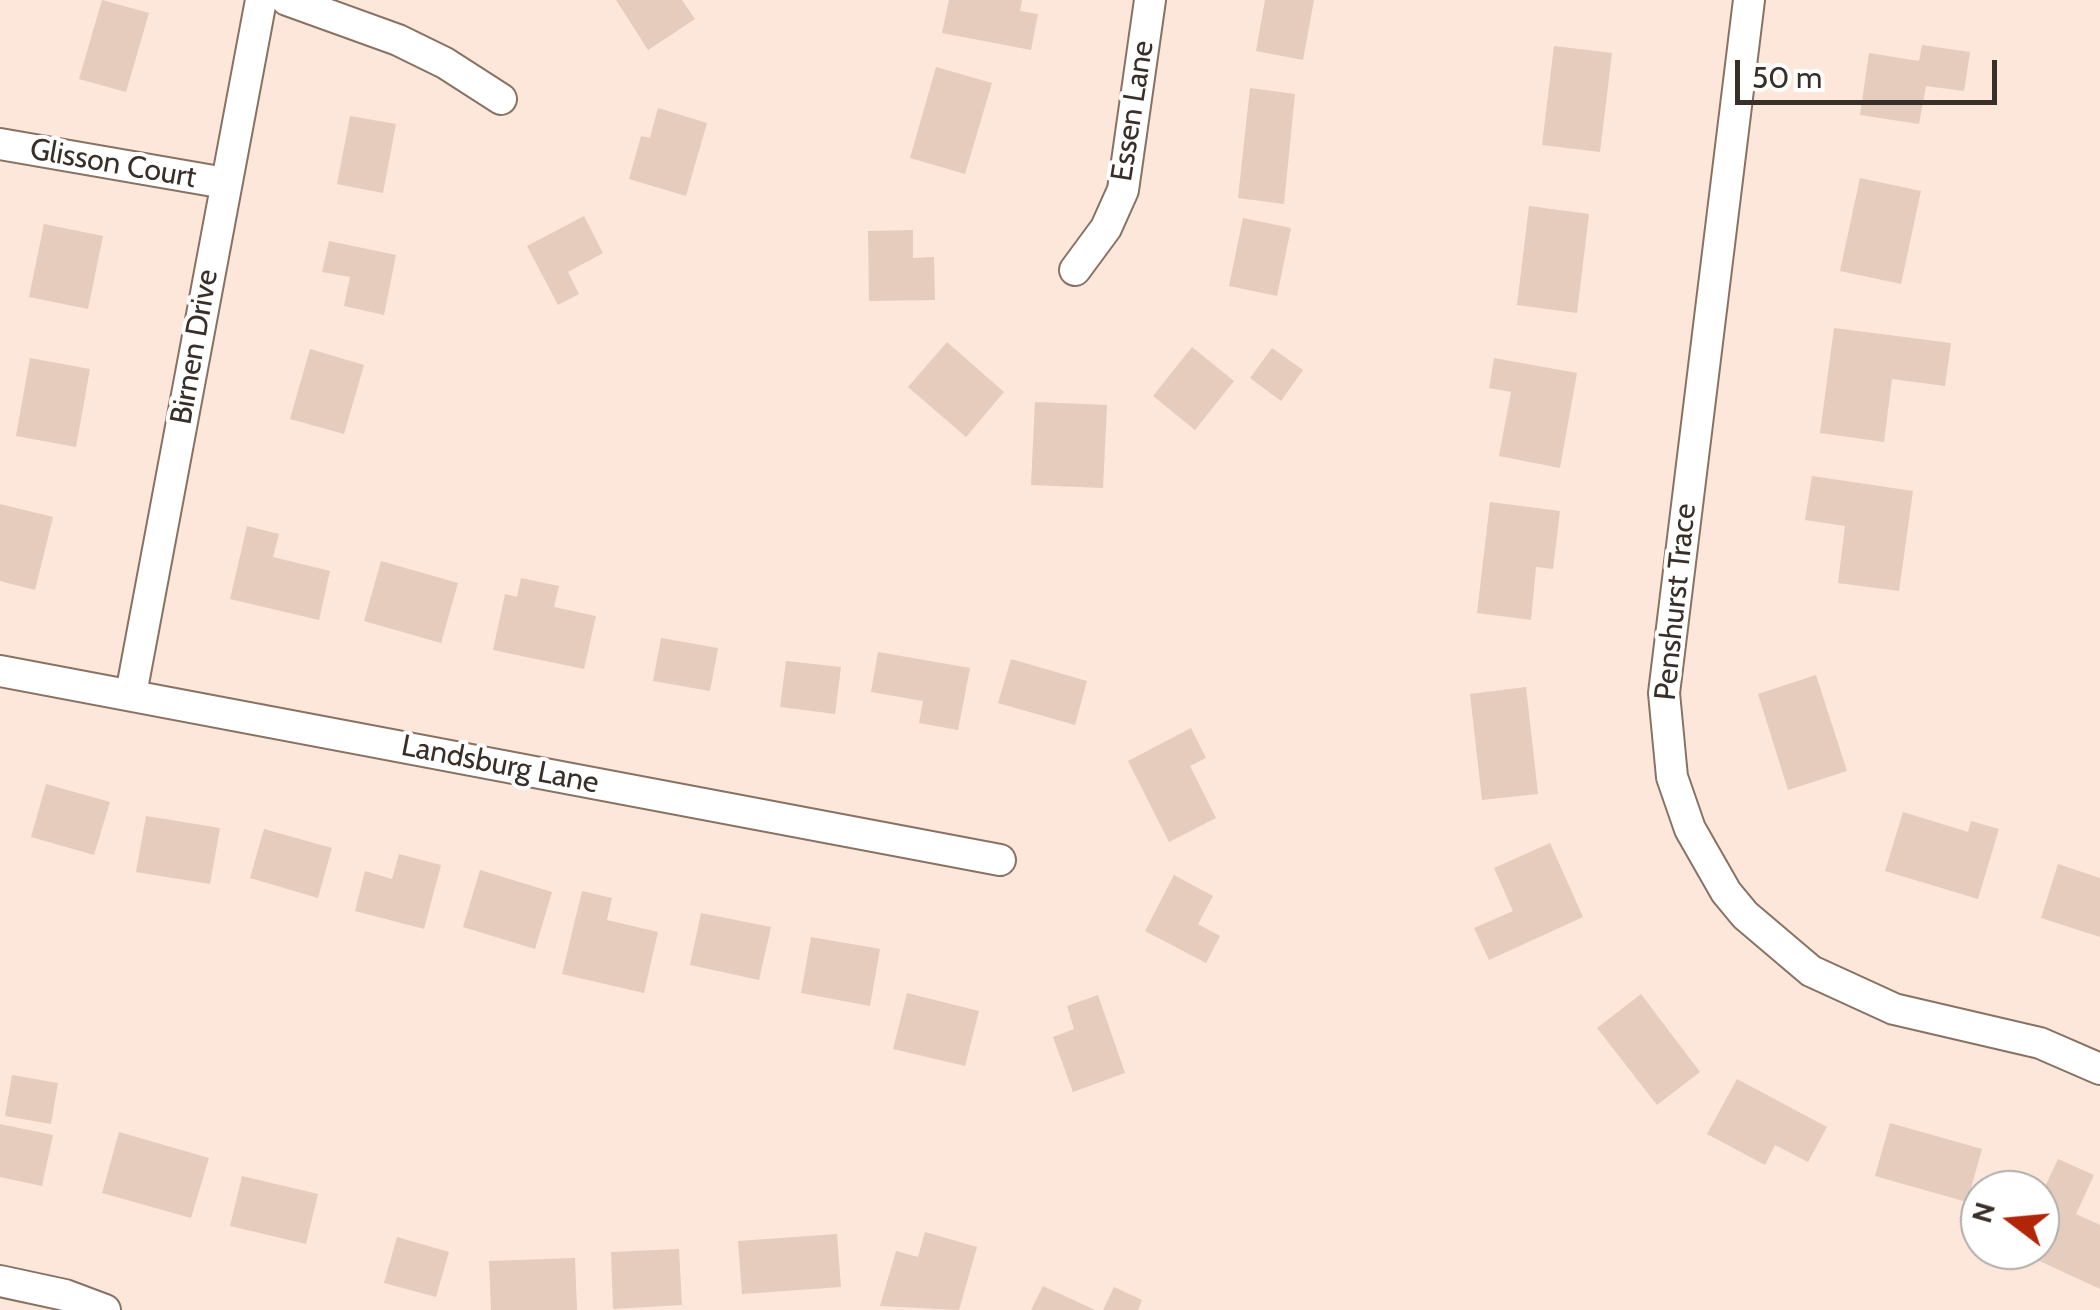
<!DOCTYPE html>
<html>
<head>
<meta charset="utf-8">
<style>
	body { margin:0 }
	#map { position:relative; width:2100px; height:1310px; overflow:hidden; background:#fce7da; font-family:Cabin,sans-serif }
	canvas { display:block }
	.north { position:absolute; left:1960px; top:1170px; width:100px; height:100px; box-sizing:border-box; background:#fff; border:2px solid #b0aca9; border-radius:50%; rotate:286deg; font-size:28px; font-weight:700; line-height:40px; text-align:center; color:#392f29 }
	.north::after { content:''; display:block; margin:auto; width:35px; height:45px; background:#b22509; clip-path:polygon(50% 0,100% 100%,50% 72%,0 100%) }
	.scale { position:absolute; left:1735px; top:60px; width:262px; height:45px; box-sizing:border-box; border:5px solid #392f29; border-top:0; padding-left:12px; font-size:30px; line-height:35px; white-space:nowrap; color:#392f29; -webkit-text-stroke:8px #fff; paint-order:stroke }
</style>
</head>
<body>
<div id="map">
<canvas width="2100" height="1310"></canvas>
<div class="north">N</div>
<div class="scale">50 m</div>
</div>
<script>
const c = document.querySelector('canvas').getContext('2d');
c.lineJoin = 'round';
function fill(path, color) {
  c.fillStyle = color;
  c.fill(path, 'evenodd');
}
function toPath(rows) {
  const path = new Path2D();
  for (const r of rows) {
    path.moveTo(r[0], r[1]);
    for (let i = 2; i < r.length; i += 2) path.lineTo(r[i], r[i + 1]);
  }
  return path;
}
function strokePath(path, color, width, dash) {
  c.strokeStyle = color;
  c.lineWidth = width;
  c.lineCap = dash ? 'butt' : 'round';
  c.setLineDash(dash || []);
  c.stroke(path);
}
function label(font, color, halo, rows, align = 'center') {
  c.font = font + ' Cabin,sans-serif';
  c.lineWidth = 8;
  c.setLineDash([]);
  c.textBaseline = 'middle';
  c.strokeStyle = halo;
  c.fillStyle = color;
  for (const [text, x, y, turn = 0] of rows) {
    c.save();
    c.translate(x, y);
    c.rotate((+turn || 0) * Math.PI / 180);
    c.textAlign = isNaN(turn) ? turn : align;
    if (halo) c.strokeText(text, 0, 0);
    c.fillText(text, 0, 0);
    c.restore();
  }
}
const building = toPath([
	[102,0,149,13,126,92,79,79],
	[616,0,682,0,695,19,648,50],
	[949,0,1022,0,1020,11,1038,14,1031,50,942,33],
	[1265,0,1314,0,1303,60,1256,51],
	[1922,45,1970,52,1964,91,1926,86,1919,124,1860,115,1869,53,1919,61],
	[1554,46,1612,53,1600,152,1542,145],
	[936,67,992,83,965,174,910,158],
	[1250,88,1295,94,1284,204,1238,198],
	[658,108,707,123,686,196,629,179,641,136,650,138],
	[350,116,396,124,383,193,337,184],
	[1860,178,1921,191,1901,284,1840,271],
	[1529,206,1589,214,1577,313,1517,305],
	[584,216,603,253,568,272,579,294,558,305,527,246],
	[1243,218,1291,228,1277,296,1229,286],
	[44,224,103,236,88,309,29,297],
	[913,230,913,258,934,257,935,300,869,301,868,231],
	[329,241,396,255,384,315,344,306,350,277,322,272],
	[1834,328,1951,343,1945,386,1892,379,1884,442,1820,433],
	[947,342,1004,392,966,437,908,387],
	[1192,347,1234,381,1195,430,1153,396],
	[1272,348,1303,370,1281,401,1250,378],
	[310,349,364,365,344,434,290,419],
	[30,358,90,369,76,447,16,436],
	[1494,358,1577,373,1560,468,1499,456,1511,392,1489,388],
	[1035,402,1107,405,1103,488,1031,485],
	[1812,476,1913,491,1899,591,1838,583,1845,526,1805,520],
	[1490,502,1560,511,1553,569,1536,567,1531,620,1477,613],
	[0,504,53,517,35,590,0,581],
	[247,526,279,534,273,557,330,571,319,620,230,599],
	[381,561,458,583,441,643,364,621],
	[521,578,559,586,554,607,596,616,584,669,493,650,505,594,517,597],
	[661,638,718,648,710,691,653,681],
	[878,652,970,668,958,730,919,723,923,701,871,692],
	[1011,659,1087,681,1075,725,998,703],
	[786,661,841,667,835,714,780,707],
	[1816,675,1847,771,1788,790,1758,694],
	[1526,687,1538,794,1482,800,1470,694],
	[1191,728,1206,758,1190,766,1216,818,1169,842,1128,761],
	[46,784,110,802,94,855,31,837],
	[1903,812,1968,832,1971,821,1999,829,1978,899,1885,871],
	[146,816,220,828,210,884,136,872],
	[264,829,332,848,318,898,250,878],
	[1550,843,1583,917,1489,960,1474,928,1513,911,1494,868],
	[399,854,441,865,424,929,355,911,365,871,392,879],
	[2058,864,2100,878,2100,937,2041,918],
	[480,870,552,892,535,949,463,927],
	[1174,875,1213,896,1198,924,1220,936,1206,963,1145,931],
	[582,891,612,898,607,920,658,932,644,993,562,974],
	[701,913,771,927,759,980,690,965],
	[811,937,880,949,870,1006,801,993],
	[907,993,979,1011,965,1066,893,1049],
	[1641,994,1700,1072,1657,1105,1597,1028],
	[1098,995,1125,1073,1073,1092,1053,1037,1074,1029,1067,1006],
	[12,1075,58,1083,51,1124,5,1116],
	[1737,1079,1827,1127,1808,1162,1775,1145,1765,1165,1707,1134],
	[1890,1123,1982,1149,1967,1202,1875,1176],
	[0,1124,53,1135,42,1186,0,1177],
	[119,1132,209,1158,191,1218,102,1193],
	[2058,1159,2094,1175,2076,1214,2100,1225,2100,1289,2016,1250,2040,1250,2040,1197],
	[242,1176,318,1194,306,1244,230,1226],
	[925,1232,977,1247,959,1310,880,1306,896,1251,918,1257],
	[837,1234,841,1287,742,1294,738,1241],
	[397,1237,449,1252,436,1297,384,1283],
	[679,1249,682,1305,613,1309,611,1252],
	[575,1258,577,1310,491,1310,489,1261],
	[1043,1286,1095,1310,1031,1310],
	[1114,1287,1142,1300,1138,1310,1103,1310]
]);
const minor = toPath([
	[287,0,398,40,445,63,501,99],
	[1749,0,1664,693,1672,777,1690,829,1726,892,1745,915,1811,971,1894,1009,2040,1043,2100,1069],
	[0,144,225,183],
	[1075,270,1106,228,1123,190,1150,0],
	[0,671,1000,860],
	[131,694,261,0],
	[0,1281,65,1295,105,1310]
]);
const streetNames = [
	["Essen Lane",1133,111,-81],
	["Glisson Court",113,164,10],
	["Birnen Drive",195,347,-80],
	["Penshurst Trace",1676,602,-84],
	["Landsburg Lane",500,765,11]
];
fill(building, '#e5ccbc');
strokePath(minor, '#887263', 34);
strokePath(minor, '#fff', 30);
label('30px', '#392f29', '#fff', streetNames);
</script>
</body>
</html>
